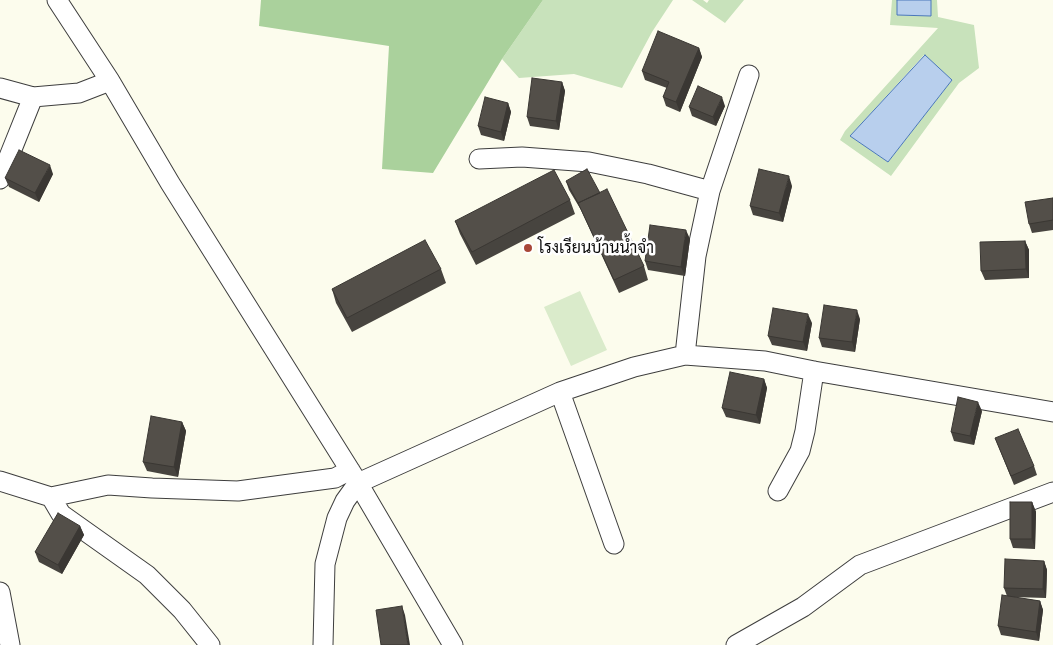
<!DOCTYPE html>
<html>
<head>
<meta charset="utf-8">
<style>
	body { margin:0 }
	canvas { display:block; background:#fcfced }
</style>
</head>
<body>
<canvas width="1053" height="645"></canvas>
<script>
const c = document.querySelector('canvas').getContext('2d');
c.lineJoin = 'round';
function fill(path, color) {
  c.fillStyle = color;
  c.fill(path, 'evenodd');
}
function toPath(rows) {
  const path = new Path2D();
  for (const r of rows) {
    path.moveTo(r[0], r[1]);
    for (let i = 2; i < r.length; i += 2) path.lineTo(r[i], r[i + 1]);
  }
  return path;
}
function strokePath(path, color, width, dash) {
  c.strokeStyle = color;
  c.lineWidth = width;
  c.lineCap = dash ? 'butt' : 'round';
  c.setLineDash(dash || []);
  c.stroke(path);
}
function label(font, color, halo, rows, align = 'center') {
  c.font = font + ' "Noto Serif",Sarabun,serif';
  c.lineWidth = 5;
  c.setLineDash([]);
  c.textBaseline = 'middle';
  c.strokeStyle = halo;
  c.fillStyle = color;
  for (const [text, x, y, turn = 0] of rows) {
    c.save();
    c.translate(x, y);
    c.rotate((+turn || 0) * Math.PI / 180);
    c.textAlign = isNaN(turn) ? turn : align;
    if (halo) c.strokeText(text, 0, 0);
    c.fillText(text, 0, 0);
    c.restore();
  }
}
const green = toPath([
	[543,0,673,0,652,32,622,88,574,74,519,78,502,59],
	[692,0,703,0,707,3,709,0,744,0,725,23],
	[892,0,897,0,897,15,931,16,931,0,937,0,938,17,974,25,979,68,959,83,891,176,840,140,845,131,938,28,890,25],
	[924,55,952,80,888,162,850,136]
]);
const forest = toPath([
	[261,0,543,0,502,59,433,173,382,169,389,46,259,26]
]);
const pitch = toPath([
	[580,291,607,350,571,366,544,307]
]);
const water = toPath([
	[897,0,931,0,931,16,897,15,897,0],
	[925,55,952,80,888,162,850,136,925,55]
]);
const minor = toPath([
	[57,0,110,81,170,183,358,483,453,645],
	[0,88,33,97,79,93,110,81],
	[479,159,522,157,589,162,648,174,710,191],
	[0,179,33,97],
	[685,355,696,256,710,191,749,75],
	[560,392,614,544],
	[0,481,51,497,108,485,152,488,238,491,335,478,350,470],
	[778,491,800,451,805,431,814,371],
	[51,497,61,514,147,575,182,610,210,645],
	[0,592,10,645],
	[323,645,325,564,337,518,345,501,358,483,560,392,634,367,685,355,765,361,814,371,1053,412],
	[736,645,803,607,860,565,1053,492]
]);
const wall = toPath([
	[699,48,702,57,680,112,666,106,663,97,667,88,645,80,642,71],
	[562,82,565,91,559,130,530,126,527,117],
	[508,103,511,112,504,141,481,135,478,126],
	[725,106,716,126,692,116,689,107],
	[53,174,39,202,9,187,5,178],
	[566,181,600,193,644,266,648,280,619,293,581,210,569,190],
	[792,186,783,222,753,215,750,206],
	[1053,198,1053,230,1032,233,1029,224],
	[570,200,575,214,476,265,460,234,455,221],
	[690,239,685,276,648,270,645,261],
	[1025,241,1029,250,1029,278,985,280,981,271],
	[441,269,446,283,352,332,336,303,332,289],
	[860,319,855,352,822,347,819,338],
	[812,323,807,351,772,345,768,336],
	[764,379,767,388,760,424,726,417,722,408],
	[982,411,974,445,954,441,951,432],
	[182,422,186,431,178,477,147,471,143,462],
	[995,438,1034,466,1037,475,1014,485],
	[1032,502,1036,512,1035,549,1013,548,1010,539],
	[80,526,84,535,62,574,39,562,35,552],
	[1044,561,1047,570,1046,598,1013,597,1040,601,1043,610,1039,641,1001,635,998,626,1007,596,1004,588]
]);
const shadedWall = toPath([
	[699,48,702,57,680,112,676,102],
	[562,82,565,91,559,130,556,121],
	[722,97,725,106,716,126,713,117],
	[508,103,511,112,504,141,501,132],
	[50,165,53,174,39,202,35,193],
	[789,176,792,186,783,222,779,213],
	[686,230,690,239,685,276,681,267],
	[1025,241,1029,250,1029,278,1026,269],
	[857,310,860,319,855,352,852,342],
	[808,314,812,323,807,351,803,342],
	[764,379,767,388,760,424,756,415],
	[978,402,982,411,974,445,970,436],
	[182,422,186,431,178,477,174,467],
	[1032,502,1036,512,1035,549,1032,539],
	[80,526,84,535,62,574,58,565],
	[1044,561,1047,570,1046,598,1043,589],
	[1040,601,1043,610,1039,641,1036,632],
	[402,606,405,615,410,645,408,645]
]);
const building = toPath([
	[658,31,699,48,676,102,663,97,669,82,642,71,658,31],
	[532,78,562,82,556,121,527,117,532,78],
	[698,86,722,97,713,117,689,107,698,86],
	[485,97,508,103,501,132,478,126,485,97],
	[19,150,50,165,35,193,5,178,19,150],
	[587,169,600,193,578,203,566,181,587,169],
	[759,169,789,176,779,213,750,206,759,169],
	[554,170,570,200,472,252,455,221,554,170],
	[607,189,644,266,614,280,578,203,607,189],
	[1053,198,1053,220,1029,224,1025,202,1053,198],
	[650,225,686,230,681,267,645,261,650,225],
	[425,240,441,269,347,318,332,289,425,240],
	[1025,241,1026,269,981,271,980,242,1025,241],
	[824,305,857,310,852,342,819,338,824,305],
	[773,308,808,314,803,342,768,336,773,308],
	[730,372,764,379,756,415,722,408,730,372],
	[958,397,978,402,970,436,951,432,958,397],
	[151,416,182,422,174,467,143,462,151,416],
	[1018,429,1034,466,1011,476,995,438,1018,429],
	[1010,502,1032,502,1032,539,1010,539,1010,502],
	[58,513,80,526,58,565,35,552,58,513],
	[1005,559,1044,561,1043,589,1004,588,1005,559],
	[1002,595,1040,601,1036,632,998,626,1002,595],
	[402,606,408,645,381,645,376,610,402,606]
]);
const markers = [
	[528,248,5,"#a84737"]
];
const poiNames = [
	["โรงเรียนบ้านน้ำจำ",538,248]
];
fill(green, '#c8e2bb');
fill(forest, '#aad19c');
fill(pitch, '#daebcb');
fill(water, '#b8cfed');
strokePath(water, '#4977ba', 1);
strokePath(minor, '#3e3e3e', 21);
strokePath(minor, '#fff', 19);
fill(wall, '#47443f');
fill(shadedWall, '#3a3733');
fill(building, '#534f49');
strokePath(building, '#3a3733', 1);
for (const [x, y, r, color] of markers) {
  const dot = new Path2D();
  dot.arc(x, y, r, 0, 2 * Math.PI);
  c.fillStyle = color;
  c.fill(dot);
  strokePath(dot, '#fff', 2);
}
label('16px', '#0b0b0b', '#fff', poiNames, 'left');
</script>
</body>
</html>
